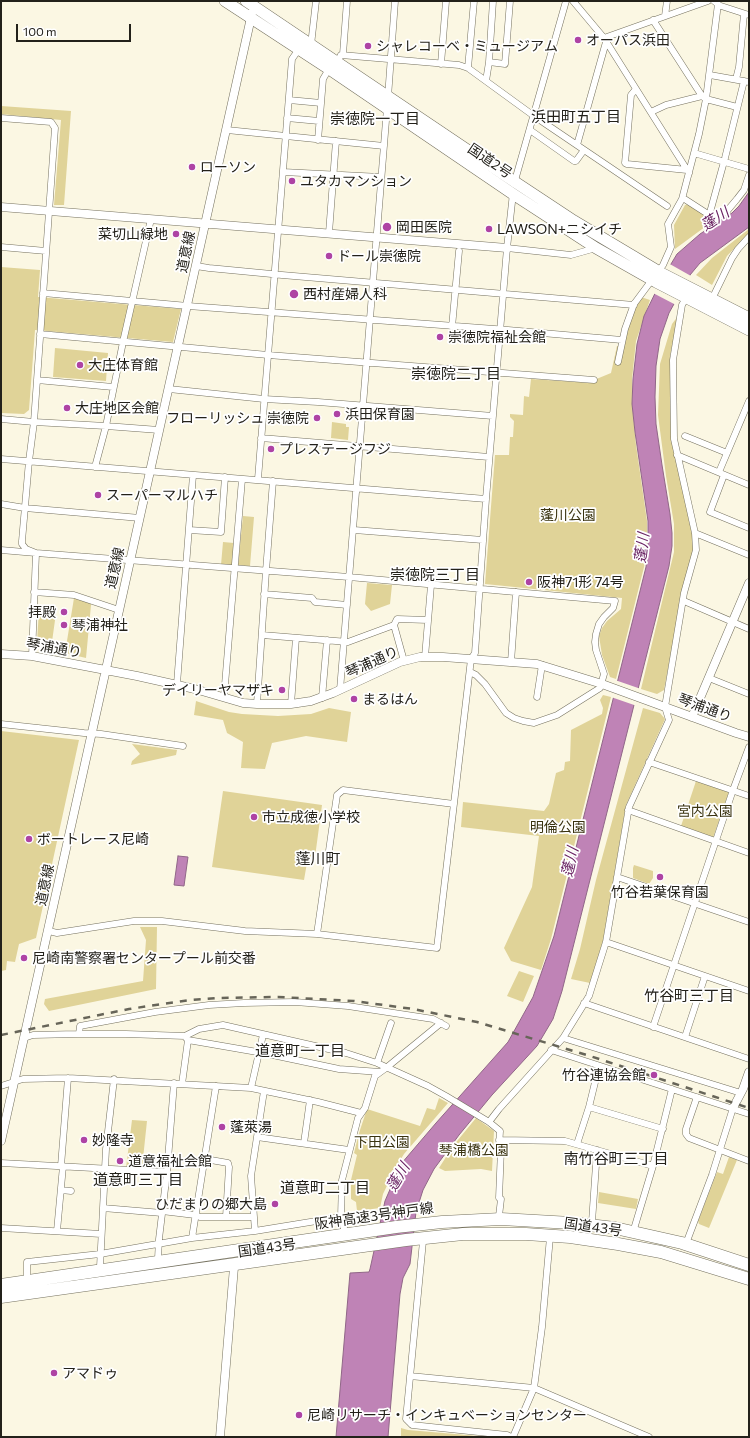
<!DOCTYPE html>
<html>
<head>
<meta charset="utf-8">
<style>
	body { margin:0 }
	#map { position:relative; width:750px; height:1438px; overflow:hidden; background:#fbf7e3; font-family:Commissioner,sans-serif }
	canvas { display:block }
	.frame { position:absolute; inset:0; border:2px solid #23211a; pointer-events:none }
	.scale { position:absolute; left:16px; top:24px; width:115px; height:18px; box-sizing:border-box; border:2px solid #23211a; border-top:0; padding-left:5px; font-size:12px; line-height:14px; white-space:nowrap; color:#23211a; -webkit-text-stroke:3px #fff; paint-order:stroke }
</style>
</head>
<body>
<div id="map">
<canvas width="750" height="1438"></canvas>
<div class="frame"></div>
<div class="scale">100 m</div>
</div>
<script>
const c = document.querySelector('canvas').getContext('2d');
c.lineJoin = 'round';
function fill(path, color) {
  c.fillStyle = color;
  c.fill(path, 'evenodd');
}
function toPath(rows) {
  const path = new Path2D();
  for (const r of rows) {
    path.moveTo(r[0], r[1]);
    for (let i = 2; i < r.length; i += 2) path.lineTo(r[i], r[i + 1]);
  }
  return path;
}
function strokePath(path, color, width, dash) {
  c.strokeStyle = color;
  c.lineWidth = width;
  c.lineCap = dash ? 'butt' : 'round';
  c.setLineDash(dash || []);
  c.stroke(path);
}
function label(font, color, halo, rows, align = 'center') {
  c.font = font + ' Commissioner,"Noto Sans JP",sans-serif';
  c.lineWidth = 3.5;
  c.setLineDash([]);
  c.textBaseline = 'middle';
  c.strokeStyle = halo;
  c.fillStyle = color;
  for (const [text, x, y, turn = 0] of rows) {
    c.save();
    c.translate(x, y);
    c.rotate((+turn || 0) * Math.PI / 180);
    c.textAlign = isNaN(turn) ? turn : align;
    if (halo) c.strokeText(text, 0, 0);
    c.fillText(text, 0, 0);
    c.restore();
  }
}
const green = toPath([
	[1,106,71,111,64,205,54,205,61,120,1,114],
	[689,204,713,221,675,249,674,225,685,205],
	[749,229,749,233,727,256,712,285,696,275,712,258],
	[1,267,40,270,38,297,181,309,173,342,35,330,29,410,24,414,1,413],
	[641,297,650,300,636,341,632,379,632,403,636,445,647,521,647,550,644,567,616,679,610,677,602,655,599,636,602,628,607,621,621,609,622,598,485,584,495,455,509,455,510,437,513,437,514,421,510,417,510,414,523,415,524,396,529,397,531,379,592,383,594,380,611,373,617,346,624,346,631,315],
	[678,316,670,356,672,441,694,543,694,557,685,580,664,690,657,694,641,689,674,552,674,524,666,476,658,415,660,364,672,324],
	[55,348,108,353,106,381,53,377],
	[332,422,346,424,346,427,349,427,348,440,331,438],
	[243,516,254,517,250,566,238,565],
	[223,542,234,543,232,566,221,565],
	[367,583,392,585,390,604,371,611,365,604],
	[74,598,91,603,91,605,86,658,65,653],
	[39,610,56,613,51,649,42,647,43,643,37,642],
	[603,695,611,697,551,939,541,970,511,961,504,948,532,887,539,836,461,827,463,802,544,811,549,804,556,773,564,770,565,762,570,761,571,730,602,714,603,708,600,700],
	[196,701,229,712,242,714,278,716,311,714,329,708,351,712,347,742,306,736,272,743,265,769,241,768,243,742,227,733,223,720,194,715],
	[643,708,660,713,665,719,626,805,603,941,590,983,571,979,580,949,596,880],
	[1,731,79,740,36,938,19,944,15,962,7,961,6,970,1,971],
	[132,744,177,750,176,755,131,765,132,761,140,754],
	[696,781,728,792,728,795,714,835,713,837,681,826],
	[223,791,322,805,315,857,308,857,304,880,212,867],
	[634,865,653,871,653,878,649,884,633,878,633,868],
	[140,927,157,927,156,989,49,1011,44,1004,45,999,143,981,146,940],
	[519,971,534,976,523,1002,507,996],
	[439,1098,448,1103,404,1154,396,1167,383,1194,380,1208,357,1211,356,1202,351,1199,351,1180,357,1155,354,1153,359,1133,367,1109,420,1126,427,1108,435,1110],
	[476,1118,494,1131,492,1171,481,1169,445,1171,439,1168,453,1146],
	[132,1120,147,1121,142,1168,126,1168],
	[729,1157,737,1160,709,1228,699,1224,698,1221,717,1172,723,1174],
	[599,1192,638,1199,636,1209,598,1203],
	[401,1428,408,1430,490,1437,401,1437]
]);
const water = toPath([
	[749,192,749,227,700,263,690,275,669,313,660,339,656,366,655,397,656,424,662,465,670,514,672,533,672,546,669,566,562,991,553,1019,537,1046,492,1095,459,1135,434,1169,423,1190,416,1212,410,1264,403,1278,400,1294,388,1437,336,1437,350,1273,369,1272,370,1269,385,1201,401,1164,436,1123,508,1042,533,997,554,936,646,567,648,550,648,521,635,432,632,404,633,379,637,344,644,316,662,279,677,254,700,234,732,213,739,206,749,192],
	[178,856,188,857,184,886,174,885,178,856]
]);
const pier = toPath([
	[668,263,691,276,676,305,653,293],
	[615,680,641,689,637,706,611,697]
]);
const minor = toPath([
	[573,1,604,38,689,173],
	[718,5,749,15],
	[665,16,667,1],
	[653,20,702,96,706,99,737,107],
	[604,38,708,1],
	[311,45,316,1],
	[341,55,343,54,347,1],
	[337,62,341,55,459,65,468,68,534,116,667,206],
	[489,62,505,64,510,1],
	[441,64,446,1],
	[468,68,474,1],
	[710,75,749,82],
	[736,79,739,67,744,14],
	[486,81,489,62,493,1],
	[636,89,631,95,625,163,627,164,687,170],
	[388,97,395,1],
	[289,100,321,103],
	[651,112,666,105,702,96],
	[1,118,51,122,55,128,34,422,29,461,22,541,22,544,26,549,36,553,349,577,615,601,613,608,604,617,599,624,596,634,595,642,596,650,604,674,600,688,557,715,534,723,523,721,514,718,506,713,485,684,476,675,470,672],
	[287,118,319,121],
	[227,130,384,146],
	[530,130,574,161,576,161,584,150],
	[318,140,323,79,329,69],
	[577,145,606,42],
	[694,153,749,169],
	[283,172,381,177],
	[514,184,566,1],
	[683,198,714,218,727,211,737,199,744,190,749,175],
	[709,216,725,158,744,81],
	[151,219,123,342,106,426,159,430],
	[329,233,336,141],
	[1,247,46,251],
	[507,248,571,255,596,248],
	[196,266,209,268,282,275,634,305],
	[43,293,188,306,508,330,622,340],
	[712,299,732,258,738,249,749,237],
	[452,327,459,251],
	[40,334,268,355,594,380],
	[618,362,625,329,634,304,663,265,671,247,668,224,682,199,699,134,706,99,718,4,714,1],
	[37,380,113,387],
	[169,389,264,399,318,402,493,416],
	[1,419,34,422,106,426,95,467],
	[685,436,727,453],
	[261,438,489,457],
	[677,455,749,485],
	[1,459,486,499],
	[719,472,749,401],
	[724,475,710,512,749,528],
	[258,479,292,59,299,49],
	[1,504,25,508,140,518],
	[189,530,221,532,225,477],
	[354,530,483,540],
	[695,533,749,555],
	[1,550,36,553,32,656],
	[34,592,74,595,119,610],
	[264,594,312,598,315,602,347,605],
	[684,601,749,629],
	[394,625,404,661],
	[262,635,348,642,394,625,397,619,428,620],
	[425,657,431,585],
	[511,662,516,592],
	[709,678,749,694],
	[177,684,193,475],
	[340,690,387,108],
	[224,697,242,479],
	[537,697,542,665],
	[322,698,327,640],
	[257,704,266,571,273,481],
	[291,704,296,638],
	[1,724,84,733,101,734,183,746],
	[649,762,749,796],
	[628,810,749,853],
	[617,877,749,922],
	[49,931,57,933,134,921,162,921,245,931,317,934,437,948,471,659,475,653,486,499,507,248,513,193],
	[317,934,337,795,343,790,454,804],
	[606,942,749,991],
	[584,1003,749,1059],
	[653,1027,733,790,749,747],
	[79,1034,80,1026,155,1012,209,1005,244,1003,295,1002,348,1006,433,1019,446,1026],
	[685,1037,705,976],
	[24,1038,33,1035,77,1034,126,1034,185,1036,199,1029,223,1025,346,1053,377,1063,428,1086,446,1096,489,1122,500,1131,499,1147,501,1149,499,1198,501,1199,499,1216],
	[563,1038,741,1093],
	[188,1040,263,1053,339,1069,380,1072],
	[551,1050,749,1114],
	[377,1063,391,1023],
	[182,1084,188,1040,186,1038],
	[1,1086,23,1079,68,1078,251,1088,318,1102,361,1113],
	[251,1088,263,1035],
	[697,1097,686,1129,686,1134,689,1138,749,1161],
	[589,1107,663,1129],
	[489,1122,499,1109,563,1038,589,996,606,942,629,807,669,720,665,707,684,593,696,550,695,533,674,439,673,360,682,305,686,298],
	[257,1137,349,1150],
	[499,1140,565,1141,653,1166,634,1229],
	[304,1143,310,1100],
	[577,1144,589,1107,599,1066],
	[205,1159,228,1163,229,1167,226,1217],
	[1,1163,167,1172],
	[61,1166,68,1078],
	[653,1166,672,1089],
	[61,1190,71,1191],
	[103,1208,162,1213],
	[162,1211,195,1215,200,1217,253,1217],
	[592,1222,597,1150],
	[1,1228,101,1234],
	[57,1231,63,1166],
	[255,1231,251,1176,264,1091],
	[345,1232,341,1217,342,1180,358,1118,365,1108,375,1076,386,1068,441,1023],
	[550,1237,542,1327,534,1388,649,1437],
	[192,1238,216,1086],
	[423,1241,406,1419,412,1425,507,1435,511,1437],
	[687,1241,712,1175,733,1108],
	[158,1259,159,1239,167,1172,174,1083],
	[100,1267,106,1149,114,1079],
	[27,1278,27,1262,100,1254,192,1238,255,1231,341,1217],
	[410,1376,534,1388,513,1437]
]);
const tertiary = toPath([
	[1,207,507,248],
	[1,654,32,656,137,676,195,689,243,703,257,704,291,704,311,701,333,693,400,662,420,657,443,657,537,664,602,684,736,733,749,737],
	[692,717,749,583],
	[733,1108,743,1089,749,1072],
	[1,1141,252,13],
	[220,1437,234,1267]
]);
const trunk = toPath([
	[225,1,329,69,513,194,596,248,656,282,749,330],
	[246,1,515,182,574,221,661,273,749,318]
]);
const motorway = toPath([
	[1,1285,396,1227,442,1222,501,1219,571,1223,615,1228,682,1243,749,1265],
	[1,1297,406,1240,463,1234,526,1234,570,1237,618,1244,661,1252,749,1279]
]);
const rail = toPath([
	[1,1035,129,1009,190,1000,217,998,278,997,354,1001,413,1009,477,1022,590,1056,749,1108]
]);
const markers = [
	[578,40,4,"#ae43a4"],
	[368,46,4,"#ae43a4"],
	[192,167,4,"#ae43a4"],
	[292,181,4,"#ae43a4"],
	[387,227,5,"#ae43a4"],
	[489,229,4,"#ae43a4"],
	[176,234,4,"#ae43a4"],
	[329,256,4,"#ae43a4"],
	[294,294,5,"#ae43a4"],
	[440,337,4,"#ae43a4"],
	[80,365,4,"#ae43a4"],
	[67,408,4,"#ae43a4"],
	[337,414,4,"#ae43a4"],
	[317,418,4,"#ae43a4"],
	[271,449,4,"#ae43a4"],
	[98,495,4,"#ae43a4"],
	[529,582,4,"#ae43a4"],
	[64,612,4,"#ae43a4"],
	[64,625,4,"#ae43a4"],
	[282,690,4,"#ae43a4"],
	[354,699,4,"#ae43a4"],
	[254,817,4,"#ae43a4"],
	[29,839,4,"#ae43a4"],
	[660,877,4,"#ae43a4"],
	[24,958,4,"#ae43a4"],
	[654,1075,4,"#ae43a4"],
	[222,1127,4,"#ae43a4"],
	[84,1140,4,"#ae43a4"],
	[120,1161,4,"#ae43a4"],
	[275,1204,4,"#ae43a4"],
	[54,1373,4,"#ae43a4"],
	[299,1415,4,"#ae43a4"]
];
const poiNames = [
	["オーパス浜田",586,40],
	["シャレコーベ・ミュージアム",376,46],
	["ローソン",200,167],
	["ユタカマンション",300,181],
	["岡田医院",396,227],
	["LAWSON+ニシイチ",497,229],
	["菜切山緑地",168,234,"right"],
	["ドール崇徳院",337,256],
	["西村産婦人科",303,294],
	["崇徳院福祉会館",448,337],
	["大庄体育館",88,365],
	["大庄地区会館",75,408],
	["浜田保育園",345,414],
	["フローリッシュ 崇徳院",309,418,"right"],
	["プレステージフジ",279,449],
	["スーパーマルハチ",106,495],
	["阪神71形 74号",537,582],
	["拝殿",56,612,"right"],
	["琴浦神社",72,625],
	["デイリーヤマザキ",274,690,"right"],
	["まるはん",362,699],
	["市立成徳小学校",262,817],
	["ボートレース尼崎",37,839],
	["竹谷若葉保育園",660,892,"center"],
	["尼崎南警察署センタープール前交番",32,958],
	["竹谷連協会館",646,1075,"right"],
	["蓬萊湯",230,1127],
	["妙隆寺",92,1140],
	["道意福祉会館",128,1161],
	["ひだまりの郷大島",267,1204,"right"],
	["アマドゥ",62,1373],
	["尼崎リサーチ・インキュベーションセンター",307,1415]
];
const streetNames = [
	["国道2号",490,161,34],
	["道意線",186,252,-78],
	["道意線",115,568,-77],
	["琴浦通り",54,648,10],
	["琴浦通り",372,662,-24],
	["琴浦通り",705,708,20],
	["道意線",45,885,-78],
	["阪神高速3号神戸線",374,1216,-8],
	["国道43号",593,1227,8],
	["国道43号",267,1248,-8]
];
const parkNames = [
	["蓬川公園",568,515],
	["宮内公園",705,811],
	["明倫公園",558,827],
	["下田公園",382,1142],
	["琴浦橋公園",474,1150]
];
const neighbourhoodNames = [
	["浜田町五丁目",576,117],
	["崇徳院一丁目",375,119],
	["崇徳院二丁目",456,374],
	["崇徳院三丁目",435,575],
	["蓬川町",318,859],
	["竹谷町三丁目",689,996],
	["道意町一丁目",300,1051],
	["南竹谷町三丁目",616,1159],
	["道意町三丁目",138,1180],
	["道意町二丁目",325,1188]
];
const waterNames = [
	["蓬川",715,219,-33],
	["蓬川",642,548,-83],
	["蓬川",570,862,-77],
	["蓬川",398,1177,-59]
];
fill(green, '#e0d398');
fill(water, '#bf83b6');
strokePath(water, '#906687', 1);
fill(pier, '#fbf7e3');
strokePath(minor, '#75715f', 7);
strokePath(tertiary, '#75715f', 9);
strokePath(trunk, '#75715f', 12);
strokePath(motorway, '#75715f', 13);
strokePath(minor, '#fff', 6);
strokePath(tertiary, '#fff', 8);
strokePath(trunk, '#fff', 11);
strokePath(motorway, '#fff', 12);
strokePath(rail, '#676559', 2.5, [7, 7]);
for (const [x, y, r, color] of markers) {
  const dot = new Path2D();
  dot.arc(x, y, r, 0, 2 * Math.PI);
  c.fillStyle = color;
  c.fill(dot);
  strokePath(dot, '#fff', 1.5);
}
label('14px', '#23211a', '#fff', poiNames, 'left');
label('14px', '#23211a', '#fff', streetNames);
label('14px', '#3a3310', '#fff', parkNames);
label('15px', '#23211a', '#fff', neighbourhoodNames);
label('italic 15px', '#6a2363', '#fff', waterNames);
</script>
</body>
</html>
